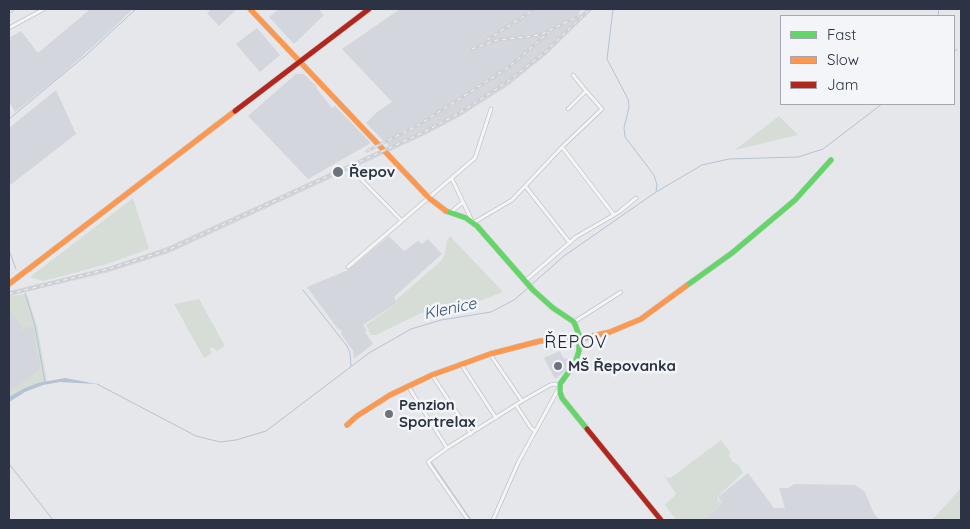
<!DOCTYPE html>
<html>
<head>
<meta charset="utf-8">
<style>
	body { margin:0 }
	#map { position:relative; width:970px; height:529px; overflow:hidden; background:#e6e7ea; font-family:Quicksand,sans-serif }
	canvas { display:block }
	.frame { position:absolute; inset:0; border:10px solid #2b3344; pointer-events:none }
	.legend { position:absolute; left:780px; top:15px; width:175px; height:90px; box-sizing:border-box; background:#f3f5f9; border:1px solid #a3a7b1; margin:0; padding:6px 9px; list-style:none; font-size:15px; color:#2b3344 }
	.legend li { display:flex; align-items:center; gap:10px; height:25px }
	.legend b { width:25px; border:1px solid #a3a7b1 }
</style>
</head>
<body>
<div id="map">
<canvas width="970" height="529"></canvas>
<div class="frame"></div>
<ul class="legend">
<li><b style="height:6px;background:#63d668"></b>Fast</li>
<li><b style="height:6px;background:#ff974d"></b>Slow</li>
<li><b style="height:6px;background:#b3261e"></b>Jam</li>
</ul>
</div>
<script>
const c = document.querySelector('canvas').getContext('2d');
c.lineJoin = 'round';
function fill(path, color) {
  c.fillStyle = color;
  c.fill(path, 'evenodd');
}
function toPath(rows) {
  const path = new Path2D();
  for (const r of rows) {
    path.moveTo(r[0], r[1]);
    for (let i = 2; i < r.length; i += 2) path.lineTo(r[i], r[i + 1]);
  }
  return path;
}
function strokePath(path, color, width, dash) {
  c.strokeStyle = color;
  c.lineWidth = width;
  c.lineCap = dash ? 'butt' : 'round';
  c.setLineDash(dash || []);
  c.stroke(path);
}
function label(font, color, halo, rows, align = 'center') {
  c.font = font + ' Quicksand,sans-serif';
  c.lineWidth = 5;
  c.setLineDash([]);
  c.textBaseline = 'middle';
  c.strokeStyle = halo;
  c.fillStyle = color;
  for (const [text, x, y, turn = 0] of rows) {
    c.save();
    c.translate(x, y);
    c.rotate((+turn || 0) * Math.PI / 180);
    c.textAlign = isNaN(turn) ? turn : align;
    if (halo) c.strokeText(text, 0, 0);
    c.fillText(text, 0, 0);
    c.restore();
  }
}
const built = toPath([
	[86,9,133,9,108,33,59,77,15,112,9,102,9,38,21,31,38,53,88,11],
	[211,9,237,9,219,26,207,13],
	[279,9,318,9,324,15,294,44,269,17],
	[400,9,582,9,575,20,586,9,593,9,546,55,509,85,459,117,425,135,169,253,109,272,9,296,9,291,108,267,167,247,389,146,366,123,377,112,392,102,342,49],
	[257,28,280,55,260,72,236,44],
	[296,74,304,74,316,86,317,89,332,108,335,106,338,109,371,143,308,179,248,116],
	[56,90,76,134,9,186,9,128],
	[389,236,404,251,418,241,422,244,428,239,442,254,394,297,397,303,363,325,367,330,365,332,373,344,354,359,353,351,341,334,342,331,338,329,307,287,348,270],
	[9,298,37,329,46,379,29,382,9,395],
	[560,351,563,358,573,360,563,373,555,379,544,358],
	[748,473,774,508,785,508,779,488,788,488,794,484,855,485,865,492,874,514,880,520,703,520,723,503,719,499,719,496]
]);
const green = toPath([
	[779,116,798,135,735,150],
	[133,198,149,249,104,265,43,281,30,277],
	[450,236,503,292,472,304,421,313,376,335,371,335,366,325,397,303,396,300,442,260,445,254,447,240],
	[27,294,37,326,47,381,23,389,9,397,9,391,37,372,40,367,39,357,35,344,34,330,29,326,22,330,20,329,22,327,9,311,9,296],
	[199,299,225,346,217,351,212,347,210,348,212,354,204,358,174,304],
	[721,440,730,452,729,456,733,462,739,465,743,473,719,495,717,500,723,503,703,520,676,520,665,505,676,494,663,474,667,478,672,477],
	[961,488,961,520,932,520]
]);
const water = toPath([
	[65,378,97,384,60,382,43,385,25,392,9,402,9,397,23,389,38,383]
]);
const stream = toPath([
	[613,9,607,59,628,99,629,107,624,128,625,137,654,175,657,185,656,191],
	[9,14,15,9],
	[938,16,939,9],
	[954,52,957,49],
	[9,119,85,56,136,9],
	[9,250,16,269],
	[531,285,564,256,656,192,702,165,729,159,798,157,823,149,882,104],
	[303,290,347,346,350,353,351,366],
	[25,293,35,326,45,382],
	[97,384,196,436,220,442,236,440,266,431,369,353,411,329,441,320,491,312,514,300,528,288],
	[432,463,471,520],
	[10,465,53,520]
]);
const street = toPath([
	[9,28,44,9],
	[568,109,586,91,573,75],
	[562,147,614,215],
	[353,171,402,221],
	[452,179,473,223,512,200,562,147,602,109,586,91],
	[526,187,570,243],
	[450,213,463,202],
	[348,267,475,158,491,109],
	[525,281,576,237,619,212,636,198],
	[574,322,621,292],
	[490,354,522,401],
	[461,364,496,418],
	[432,375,471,434],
	[408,386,447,448],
	[516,405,531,428,535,431],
	[468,520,428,462,447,448,522,401,550,385,555,384,560,386,518,463,493,520]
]);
const fast = toPath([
	[446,211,466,218,477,226,533,290,553,308,574,322,579,335,579,351,575,363,560,384,560,392,562,398,587,429],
	[686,286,732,253,795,200,831,160]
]);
const slow = toPath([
	[250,9,429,198,446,211],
	[9,284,235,111],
	[347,425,357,416,390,395,432,375,490,354,540,341,580,339,610,332,641,319,686,286]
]);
const jam = toPath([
	[235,111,369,9],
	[587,429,661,520]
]);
const rail = toPath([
	[487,40,535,9],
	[472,49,497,40,527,37,542,34,579,16],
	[367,151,417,126,509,67,549,32],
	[9,294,108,269,168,250,424,132,458,114,507,82,544,53,590,9]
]);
const markers = [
	[338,172,6,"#6c727e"],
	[558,366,5,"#6c727e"],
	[389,414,5,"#6c727e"]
];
const poiNames = [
	["Řepov",349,172],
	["MŠ Řepovanka",568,366],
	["Penzion",399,405],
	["Sportrelax",399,422]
];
const waterNames = [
	["Klenice",450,309,-12]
];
const quarterNames = [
	["ŘEPOV",576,343]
];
fill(built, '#d4d6dd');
fill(green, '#d6ddd6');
fill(water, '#b4c2d4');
strokePath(stream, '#b4c2d4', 1);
strokePath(street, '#c4c5c8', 4.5);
strokePath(fast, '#c4c5c8', 6);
strokePath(slow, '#c4c5c8', 6);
strokePath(jam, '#c4c5c8', 6);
strokePath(street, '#f5f5f7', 3);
strokePath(fast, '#63d668', 5);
strokePath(slow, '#ff974d', 5);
strokePath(jam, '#b3261e', 5);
strokePath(rail, '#cecfd2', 3);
strokePath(rail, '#f3f5f9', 1, [4]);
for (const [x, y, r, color] of markers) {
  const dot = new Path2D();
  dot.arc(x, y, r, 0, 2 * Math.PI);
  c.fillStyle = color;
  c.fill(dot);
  strokePath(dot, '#f3f5f9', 2);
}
label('bold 15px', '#2b3344', '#f3f5f9', poiNames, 'left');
label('italic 16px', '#344f79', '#f3f5f9', waterNames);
c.letterSpacing = '1px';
label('18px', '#1d2435', '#f3f5f9', quarterNames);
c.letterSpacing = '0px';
</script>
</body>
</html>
